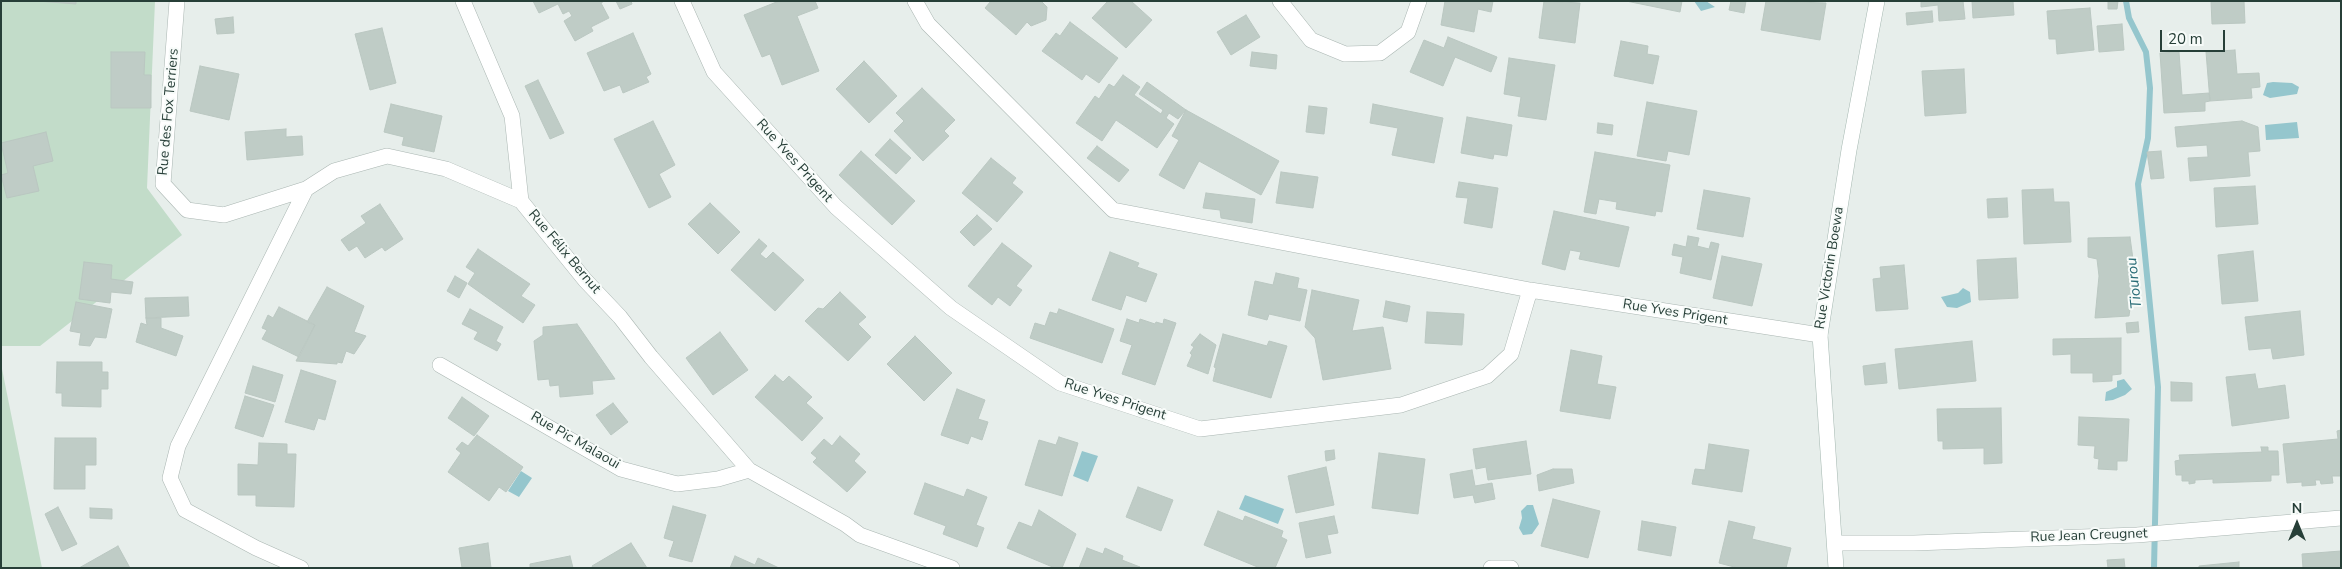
<!DOCTYPE html>
<html>
<head>
<meta charset="utf-8">
<style>
	body { margin:0 }
	#map { position:relative; width:2342px; height:569px; overflow:hidden; background:#e7eeeb; font-family:"Nunito Sans",sans-serif }
	canvas { display:block }
	.frame { position:absolute; inset:0; border:2px solid #273f38; pointer-events:none }
	.north { position:absolute; left:2272px; top:499px; width:50px; height:50px; -webkit-text-stroke:4px #f7fbf9; paint-order:stroke; rotate:0deg; font-size:14px; font-weight:700; line-height:20px; text-align:center; color:#273f38 }
	.north::after { content:''; display:block; margin:auto; width:18px; height:22px; background:#273f38; clip-path:polygon(50% 0,100% 100%,50% 72%,0 100%) }
	.scale { position:absolute; left:2160px; top:30px; width:65px; height:22px; box-sizing:border-box; border:2px solid #273f38; border-top:0; padding-left:6px; font-size:15px; line-height:18px; white-space:nowrap; color:#273f38; -webkit-text-stroke:4px #f7fbf9; paint-order:stroke }
</style>
</head>
<body>
<div id="map">
<canvas width="2342" height="569"></canvas>
<div class="frame"></div>
<div class="north">N</div>
<div class="scale">20 m</div>
</div>
<script>
const c = document.querySelector('canvas').getContext('2d');
c.lineJoin = 'round';
function fill(path, color) {
  c.fillStyle = color;
  c.fill(path, 'evenodd');
}
function toPath(rows) {
  const path = new Path2D();
  for (const r of rows) {
    path.moveTo(r[0], r[1]);
    for (let i = 2; i < r.length; i += 2) path.lineTo(r[i], r[i + 1]);
  }
  return path;
}
function strokePath(path, color, width, dash) {
  c.strokeStyle = color;
  c.lineWidth = width;
  c.lineCap = dash ? 'butt' : 'round';
  c.setLineDash(dash || []);
  c.stroke(path);
}
function label(font, color, halo, rows, align = 'center') {
  c.font = font + ' "Nunito Sans",sans-serif';
  c.lineWidth = 4;
  c.setLineDash([]);
  c.textBaseline = 'middle';
  c.strokeStyle = halo;
  c.fillStyle = color;
  for (const [text, x, y, turn = 0] of rows) {
    c.save();
    c.translate(x, y);
    c.rotate((+turn || 0) * Math.PI / 180);
    c.textAlign = isNaN(turn) ? turn : align;
    if (halo) c.strokeText(text, 0, 0);
    c.fillText(text, 0, 0);
    c.restore();
  }
}
const green = toPath([
	[1,1,155,1,147,188,182,235,40,346,1,346],
	[1,364,42,568,1,568]
]);
const water = toPath([
	[1694,1,1706,1,1715,7,1701,11],
	[2273,82,2292,83,2299,87,2297,94,2270,98,2263,95,2267,83],
	[2297,122,2299,138,2266,140,2265,125],
	[1963,288,1970,292,1971,302,1957,308,1947,307,1941,297,1958,293],
	[2124,379,2132,389,2125,395,2113,400,2105,401,2106,392,2117,387,2117,381],
	[1082,451,1098,456,1088,482,1073,476],
	[521,471,532,478,519,497,508,491],
	[1245,495,1284,509,1278,524,1239,509],
	[1527,505,1533,505,1539,524,1532,534,1523,535,1519,528,1522,518,1521,511]
]);
const stream = toPath([
	[2126,1,2129,18,2146,52,2150,88,2148,138,2138,184,2158,387,2154,568]
]);
const building = toPath([
	[37,1,76,1,76,4,37,1],
	[533,1,604,1,601,3,609,18,591,27,593,31,575,41,564,21,572,16,569,11,563,14,558,4,539,13,533,1],
	[616,1,631,1,632,4,620,9,616,1],
	[779,1,815,1,818,8,797,16,819,71,782,85,770,54,762,57,744,15,779,1],
	[991,1,1041,1,1047,7,1046,20,1031,26,1027,22,1016,35,985,8,991,1],
	[1108,1,1131,1,1152,20,1126,48,1092,18,1108,1],
	[1445,1,1493,1,1491,12,1478,9,1474,32,1441,25,1445,1],
	[1544,1,1580,3,1575,43,1539,38,1544,1],
	[1626,1,1682,1,1680,12,1626,1],
	[1731,1,1746,1,1744,13,1729,10,1731,1],
	[1766,1,1826,3,1820,40,1761,30,1766,1],
	[1921,1,1963,1,1965,19,1939,21,1938,5,1921,7,1921,1],
	[1972,1,2013,1,2014,15,1973,18,1972,1],
	[2108,1,2118,1,2117,9,2108,9,2108,1],
	[2211,1,2244,1,2245,23,2212,24,2211,1],
	[2090,8,2094,50,2057,54,2056,39,2049,39,2047,11,2090,8],
	[1932,11,1933,22,1907,25,1906,13,1932,11],
	[1246,15,1260,37,1231,55,1217,32,1246,15],
	[233,17,234,33,217,34,215,19,233,17],
	[1070,22,1118,58,1099,83,1086,74,1082,80,1042,51,1056,33,1060,36,1070,22],
	[2122,24,2124,50,2099,52,2097,26,2122,24],
	[382,28,396,83,370,90,355,34,382,28],
	[633,33,651,74,646,77,649,82,623,93,620,85,604,91,587,53,633,33],
	[1448,37,1497,57,1491,72,1455,57,1443,86,1410,72,1424,40,1444,48,1448,37],
	[1621,41,1648,46,1647,54,1659,56,1653,84,1614,76,1621,41],
	[2235,50,2237,74,2259,73,2260,87,2251,88,2252,98,2210,101,2206,52,2235,50],
	[111,52,145,52,144,75,151,75,151,108,111,108,111,52],
	[1252,52,1277,55,1276,69,1250,66,1252,52],
	[2179,52,2182,95,2209,93,2210,101,2205,102,2205,111,2164,113,2160,53,2179,52],
	[1509,58,1555,65,1546,120,1518,116,1521,97,1504,94,1509,58],
	[864,61,897,96,869,123,836,89,864,61],
	[200,66,239,74,229,120,190,111,200,66],
	[1964,69,1966,113,1925,116,1922,71,1964,69],
	[1123,75,1140,87,1134,95,1161,114,1163,110,1139,94,1147,82,1186,110,1178,119,1169,113,1166,118,1174,124,1157,148,1116,120,1102,141,1076,123,1095,96,1099,99,1109,84,1114,87,1123,75],
	[538,80,564,133,550,139,525,86,538,80],
	[922,88,955,120,944,131,949,136,923,161,894,131,904,121,896,113,922,88],
	[1647,102,1697,111,1689,155,1668,151,1666,161,1637,156,1647,102],
	[391,104,442,116,434,152,402,145,404,137,384,132,391,104],
	[1373,104,1443,118,1434,163,1392,155,1398,128,1370,123,1373,104],
	[1309,106,1327,108,1324,134,1306,132,1309,106],
	[1186,110,1279,161,1261,195,1199,161,1184,189,1159,175,1179,140,1172,136,1186,110],
	[1467,117,1512,125,1507,156,1494,154,1493,159,1461,153,1467,117],
	[653,121,675,165,659,174,671,197,649,208,614,139,653,121],
	[2242,121,2258,127,2260,151,2248,152,2250,176,2190,181,2188,158,2208,157,2207,145,2177,147,2175,127,2242,121],
	[1598,123,1613,125,1612,135,1597,133,1598,123],
	[286,129,286,137,302,136,303,155,247,160,245,132,286,129],
	[46,132,53,161,33,166,39,191,7,198,1,175,8,173,1,143,46,132],
	[890,139,911,158,896,174,875,155,890,139],
	[1097,146,1129,170,1119,182,1087,158,1097,146],
	[861,151,915,201,892,225,839,175,861,151],
	[2161,151,2164,178,2151,179,2147,152,2161,151],
	[1595,152,1670,165,1662,212,1656,211,1655,216,1616,209,1617,202,1599,199,1596,214,1584,212,1595,152],
	[991,158,1016,178,1012,183,1023,192,997,222,962,193,991,158],
	[1281,172,1318,177,1313,208,1276,203,1281,172],
	[1459,182,1498,188,1492,228,1464,223,1468,198,1456,197,1459,182],
	[2255,186,2258,224,2216,227,2214,188,2255,186],
	[2053,189,2054,202,2069,202,2071,242,2024,244,2022,190,2053,189],
	[1704,190,1750,198,1743,237,1697,229,1704,190],
	[1206,193,1255,199,1252,223,1221,218,1220,210,1203,208,1206,193],
	[2007,198,2008,217,1988,218,1987,199,2007,198],
	[710,203,740,232,718,254,688,224,710,203],
	[380,204,403,239,385,251,382,247,365,258,357,246,349,251,341,240,366,223,361,216,380,204],
	[1554,211,1629,227,1619,267,1579,259,1581,252,1570,250,1565,270,1542,264,1554,211],
	[977,215,992,229,974,246,960,232,977,215],
	[1688,236,1699,238,1697,246,1709,249,1711,242,1719,244,1711,280,1680,273,1683,257,1672,255,1674,244,1686,247,1688,236],
	[2130,237,2135,274,2129,316,2095,318,2099,276,2097,259,2088,257,2088,238,2130,237],
	[759,239,767,246,760,254,766,259,773,252,804,280,775,311,731,270,759,239],
	[1002,243,1032,266,1016,286,1022,290,1010,306,998,297,992,305,968,286,1002,243],
	[478,249,530,284,521,296,535,305,523,323,468,284,475,273,466,267,478,249],
	[2253,251,2258,301,2222,304,2218,255,2253,251],
	[1110,252,1139,263,1137,267,1157,274,1146,302,1126,295,1121,310,1092,300,1110,252],
	[1722,256,1762,264,1752,306,1713,298,1722,256],
	[2016,258,2018,298,1979,300,1977,260,2016,258],
	[84,262,112,265,111,279,133,282,131,294,111,292,110,303,79,299,84,262],
	[1904,265,1908,309,1876,311,1873,279,1881,278,1880,267,1904,265],
	[1276,273,1299,278,1297,288,1307,290,1300,321,1269,314,1267,320,1248,315,1255,281,1273,285,1276,273],
	[455,276,467,283,459,298,447,291,455,276],
	[327,287,364,306,354,332,366,336,354,354,346,351,342,363,337,362,337,364,296,361,315,325,307,322,327,287],
	[1312,290,1359,300,1352,331,1383,327,1391,369,1323,380,1315,338,1305,327,1312,290],
	[840,292,866,317,858,324,871,337,848,361,805,321,818,308,823,309,840,292],
	[188,297,189,316,146,318,145,298,188,297],
	[1386,301,1410,306,1407,322,1383,317,1386,301],
	[76,302,112,309,106,338,95,337,90,346,79,345,81,333,70,331,76,302],
	[279,307,315,325,299,357,262,339,267,330,262,328,268,315,273,318,279,307],
	[470,309,503,327,496,341,501,344,497,351,474,339,478,332,462,324,470,309],
	[1059,309,1114,329,1102,363,1030,338,1035,323,1045,326,1050,312,1057,314,1059,309],
	[2300,311,2304,355,2273,359,2271,348,2249,350,2245,317,2300,311],
	[1427,312,1464,314,1462,345,1425,343,1427,312],
	[146,318,161,318,161,328,183,336,176,356,136,342,141,323,147,325,146,318],
	[1127,319,1139,323,1140,319,1155,324,1156,322,1163,324,1164,319,1176,323,1155,385,1122,374,1132,345,1120,341,1127,319],
	[2138,322,2139,332,2127,333,2126,323,2138,322],
	[577,324,615,379,592,381,593,394,560,397,559,385,550,386,549,379,538,380,534,341,543,335,543,327,577,324],
	[720,332,748,370,713,395,686,358,720,332],
	[1200,334,1216,345,1208,374,1187,366,1192,355,1190,353,1194,347,1191,345,1200,334],
	[1223,334,1267,346,1269,341,1287,346,1271,398,1213,381,1216,368,1214,367,1223,334],
	[915,336,952,373,924,401,887,364,915,336],
	[2121,338,2121,374,2112,375,2112,381,2093,382,2093,373,2071,373,2071,354,2053,355,2053,339,2121,338],
	[1972,341,1976,381,1899,389,1895,349,1972,341],
	[1571,350,1602,356,1597,384,1616,387,1610,419,1560,411,1571,350],
	[57,362,102,362,102,372,108,372,108,389,101,389,101,407,62,406,62,393,56,393,57,362],
	[1885,363,1887,383,1865,385,1863,366,1885,363],
	[253,366,283,375,275,402,245,393,253,366],
	[301,370,336,381,325,420,318,418,314,430,285,422,301,370],
	[2255,374,2258,389,2285,385,2289,418,2232,426,2226,377,2255,374],
	[775,375,783,382,789,376,812,397,806,403,823,418,802,441,755,397,775,375],
	[2171,382,2192,383,2192,401,2171,401,2171,382],
	[957,389,985,400,978,419,988,422,982,440,971,436,968,444,941,435,957,389],
	[245,396,274,405,263,437,235,428,245,396],
	[462,397,489,416,474,436,448,418,462,397],
	[613,403,628,422,611,435,596,415,613,403],
	[2001,408,2002,463,1984,464,1984,448,1943,449,1943,441,1938,441,1937,409,2001,408],
	[2079,417,2129,419,2127,461,2117,461,2117,470,2098,469,2099,459,2094,458,2095,446,2078,445,2079,417],
	[2341,430,2341,476,2332,476,2333,483,2321,484,2320,480,2315,480,2316,485,2302,486,2302,482,2287,483,2283,444,2338,439,2337,431,2341,430],
	[477,435,523,467,506,492,499,487,489,501,448,472,461,453,456,449,462,442,468,446,477,435],
	[840,436,860,454,854,461,866,472,847,492,813,462,817,458,811,453,824,439,832,446,840,436],
	[1059,437,1078,443,1062,496,1025,485,1039,440,1056,445,1059,437],
	[55,438,96,438,96,465,85,465,85,489,54,489,55,438],
	[1526,441,1531,474,1488,480,1486,467,1476,469,1473,449,1526,441],
	[259,443,287,444,287,454,296,454,294,507,256,506,256,495,238,495,238,464,258,465,259,443],
	[1709,444,1749,450,1742,492,1692,484,1695,469,1705,470,1709,444],
	[2261,447,2268,447,2268,451,2278,451,2279,475,2271,475,2271,481,2213,483,2213,479,2195,480,2195,483,2189,484,2189,481,2182,481,2182,475,2176,475,2175,461,2180,460,2179,455,2262,452,2261,447],
	[1334,450,1335,459,1326,461,1325,451,1334,450],
	[1379,453,1425,459,1418,514,1372,508,1379,453],
	[1326,467,1334,505,1296,513,1288,476,1326,467],
	[1553,469,1572,469,1574,483,1539,491,1537,475,1553,469],
	[1472,470,1475,486,1492,483,1495,499,1475,503,1473,495,1454,498,1450,474,1472,470],
	[925,483,964,497,967,489,987,497,976,525,984,528,977,547,943,534,946,526,914,514,925,483],
	[1138,487,1173,500,1161,531,1126,517,1138,487],
	[1553,499,1600,511,1588,558,1541,546,1553,499],
	[673,506,706,515,692,562,669,556,674,541,664,538,673,506],
	[58,507,77,544,62,551,45,514,58,507],
	[90,508,112,509,112,519,90,518,90,508],
	[1039,510,1076,534,1062,568,1055,568,1007,548,1019,522,1032,527,1039,510],
	[1218,511,1243,521,1245,516,1283,531,1281,537,1287,540,1275,568,1260,568,1204,545,1218,511],
	[1334,516,1338,533,1327,535,1331,553,1306,558,1299,523,1334,516],
	[1642,521,1676,527,1671,556,1638,550,1642,521],
	[1729,521,1755,527,1752,539,1791,548,1786,568,1738,568,1719,563,1729,521],
	[488,543,491,568,462,568,459,548,488,543],
	[631,543,647,568,593,568,592,566,631,543],
	[118,546,130,568,79,568,118,546],
	[1087,548,1103,554,1105,548,1123,556,1122,560,1140,567,1079,568,1087,548],
	[2341,551,2341,568,2303,568,2302,554,2341,551],
	[570,556,573,568,530,568,530,564,570,556],
	[735,556,755,565,758,558,779,568,730,568,735,556],
	[2124,559,2125,568,2108,568,2107,560,2124,559],
	[2239,562,2239,568,2199,568,2199,566,2239,562]
]);
const street = toPath([
	[177,1,163,184,187,210,224,215,306,189],
	[463,1,512,116,521,201],
	[682,1,714,72,836,207,951,308,1060,383,1200,429,1401,405,1487,376,1511,354,1530,290],
	[915,1,928,24,1113,210,1530,290,1820,335],
	[1280,1,1311,40,1345,54,1380,53,1408,32,1419,1],
	[440,365,621,469,677,484,718,479,749,470],
	[1836,543,1914,543,2137,535,2341,518],
	[301,568,256,548,185,510,170,478,178,446,306,189,334,171,387,156,446,169,521,201,585,280,620,317,651,357,749,470,845,524,860,535,952,568],
	[1491,568,1511,568]
]);
const secondary = toPath([
	[1836,568,1820,335,1849,150,1877,1]
]);
const streetNames = [
	["Rue des Fox Terriers",169,112,-85],
	["Rue Yves Prigent",794,161,48],
	["Rue Félix Bernut",564,252,50],
	["Rue Victorin Boewa",1830,268,-81],
	["Rue Yves Prigent",1675,313,9],
	["Rue Yves Prigent",1115,400,18],
	["Rue Pic Malaoui",575,441,30],
	["Rue Jean Creugnet",2089,536,-2]
];
const waterNames = [
	["Tiourou",2135,283,-96]
];
fill(green, '#c2dcc9');
fill(water, '#95c6cd');
strokePath(stream, '#95c6cd', 6);
fill(building, '#bfccc6');
strokePath(building, '#bac7c1', 1);
strokePath(street, '#aab6b2', 16);
strokePath(secondary, '#a3b6af', 16);
strokePath(street, '#fff', 15);
strokePath(secondary, '#fff', 15);
label('14px', '#273f38', '#f7fbf9', streetNames);
label('italic 15px', '#276b75', '#f7fbf9', waterNames);
</script>
</body>
</html>
